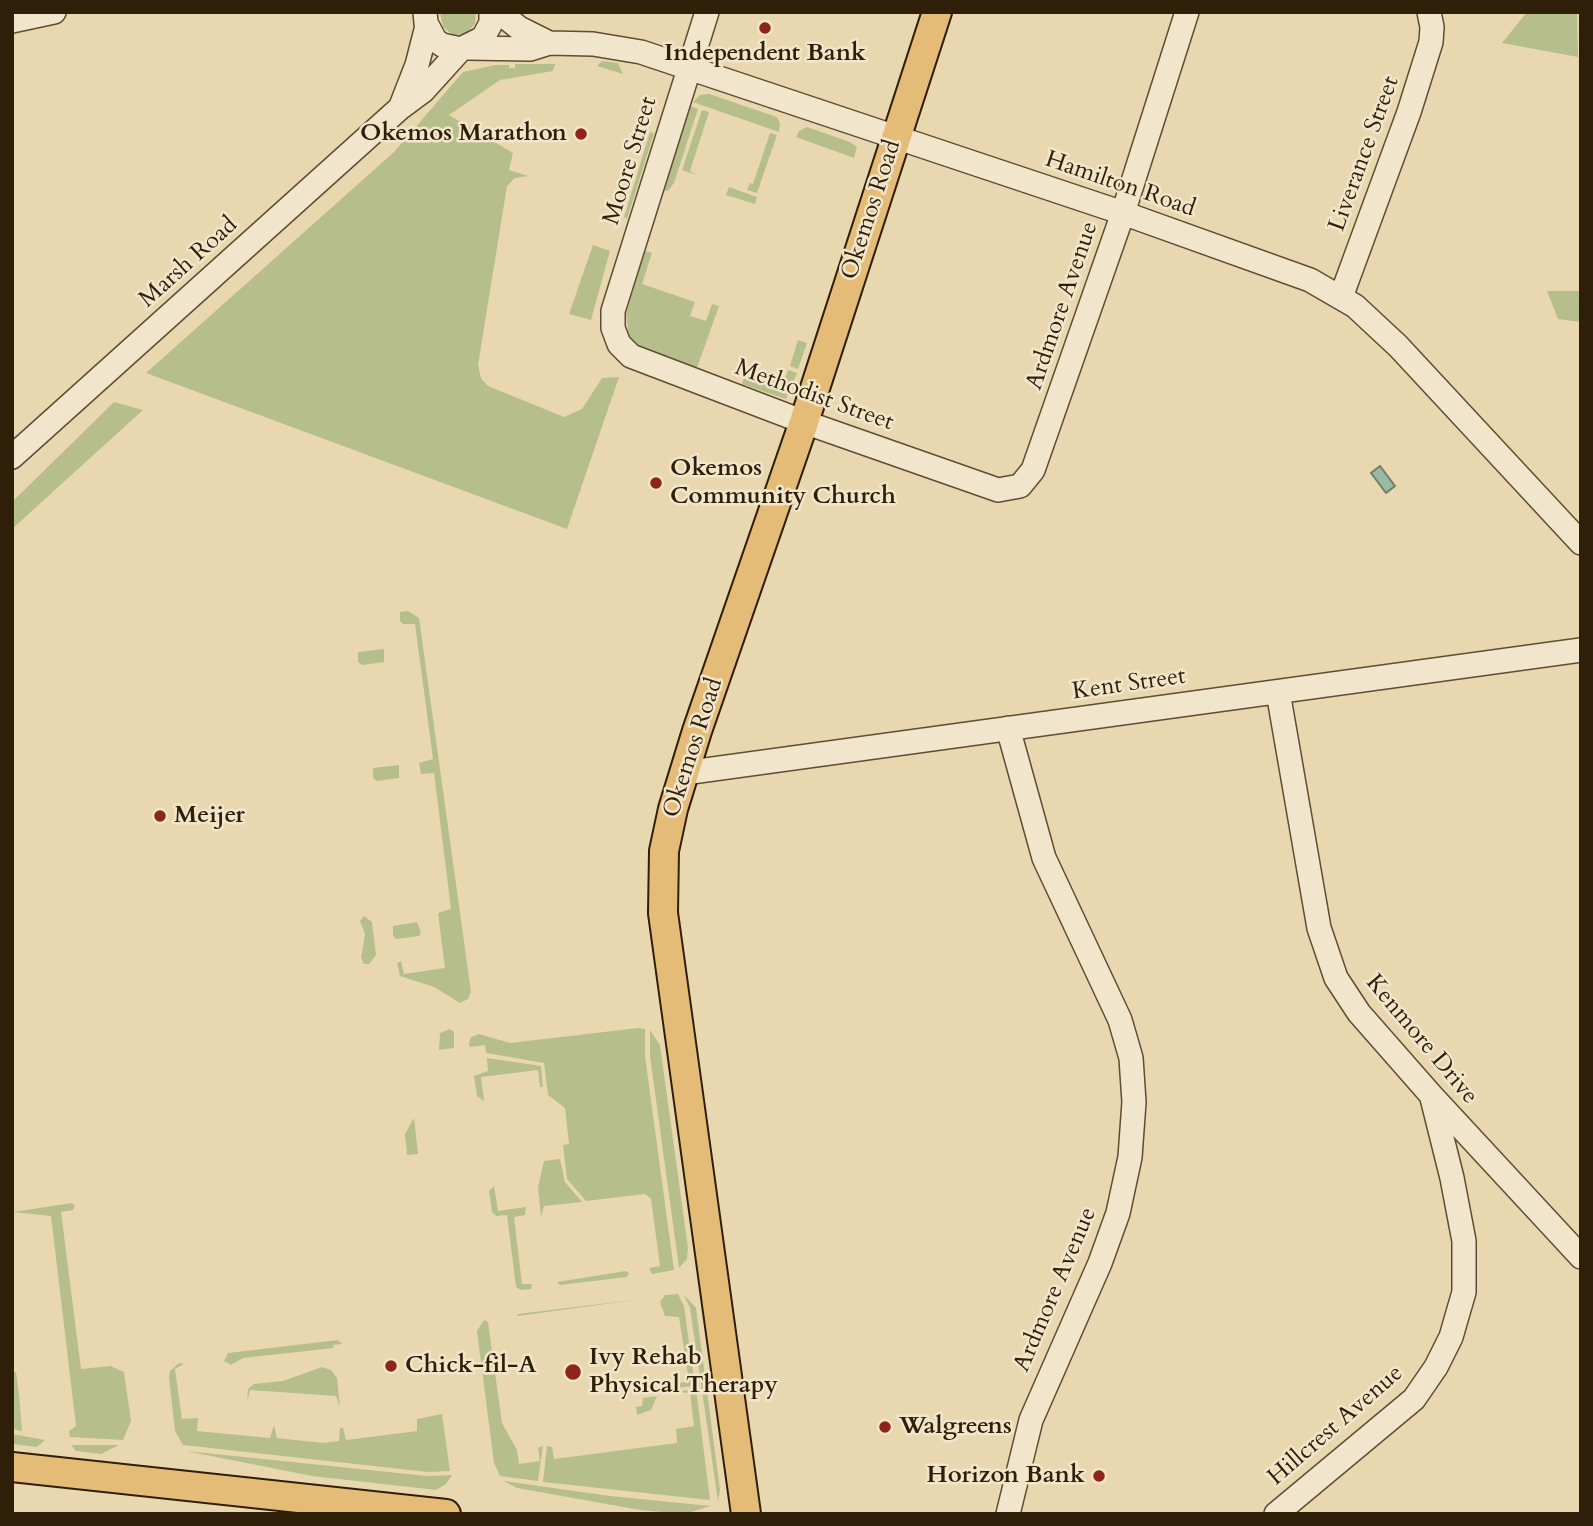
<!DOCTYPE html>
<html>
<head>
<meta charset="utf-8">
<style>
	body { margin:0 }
	#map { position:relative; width:1593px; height:1526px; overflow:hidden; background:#e9d8af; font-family:Cardo,serif }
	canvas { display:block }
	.frame { position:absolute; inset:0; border:14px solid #301f08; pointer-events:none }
</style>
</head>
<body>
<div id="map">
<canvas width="1593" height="1526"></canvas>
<div class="frame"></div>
</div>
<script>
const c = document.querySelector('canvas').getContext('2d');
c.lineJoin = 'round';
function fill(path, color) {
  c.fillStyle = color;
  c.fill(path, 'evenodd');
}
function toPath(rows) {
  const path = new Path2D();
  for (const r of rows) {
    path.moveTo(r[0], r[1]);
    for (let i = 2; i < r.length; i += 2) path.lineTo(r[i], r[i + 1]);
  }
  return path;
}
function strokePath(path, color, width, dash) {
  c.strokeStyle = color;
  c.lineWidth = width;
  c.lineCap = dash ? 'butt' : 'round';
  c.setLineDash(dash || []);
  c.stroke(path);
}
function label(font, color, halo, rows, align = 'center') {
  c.font = font + ' Cardo,serif';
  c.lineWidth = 5;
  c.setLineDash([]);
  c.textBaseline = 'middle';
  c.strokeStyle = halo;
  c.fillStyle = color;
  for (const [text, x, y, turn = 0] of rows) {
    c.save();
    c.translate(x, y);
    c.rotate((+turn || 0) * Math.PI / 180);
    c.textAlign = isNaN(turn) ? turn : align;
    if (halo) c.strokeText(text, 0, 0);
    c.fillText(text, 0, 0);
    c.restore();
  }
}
const green = toPath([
	[440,12,476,12,475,24,466,34,453,35,443,27],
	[1527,12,1577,12,1578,57,1502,43],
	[602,61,618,63,623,74,597,66],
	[515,64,555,64,553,71,500,80,449,115,513,153,509,170,528,176,515,178,507,186,478,365,481,378,488,386,564,417,582,409,602,378,619,377,567,529,146,373,394,152,463,72,495,65,509,65,509,68,515,68],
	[709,94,777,117,780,123,779,132,693,102,700,95],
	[690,106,698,109,674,183,668,191,664,190],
	[702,110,709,112,690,171,696,175,682,170],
	[807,127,850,142,857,147,854,158,796,137,799,131],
	[650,132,654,133,627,219,624,217],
	[770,133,777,135,757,193,747,190,750,183,753,184],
	[729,187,757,197,755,204,726,195],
	[593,245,610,251,591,320,569,314],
	[645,251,652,253,642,284,695,302,690,316,706,321,712,304,719,306,697,368,639,346,629,336,626,314],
	[1547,291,1581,291,1581,322,1558,319],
	[798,340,807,343,798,369,790,366],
	[788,370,797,373,786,399,742,384,746,371,784,382],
	[114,402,143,410,12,529,12,502],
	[408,611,419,618,471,992,468,999,460,1003,434,987,400,976,397,963,401,961,404,974,445,968,438,913,451,909,434,773,421,774,419,763,433,759,415,624,403,624,400,621,400,612],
	[384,649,384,662,362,665,358,662,358,652],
	[399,765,399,778,377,781,373,778,373,768],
	[364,916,372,922,376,955,369,964,364,964,361,958,365,934,360,921],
	[417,922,421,933,419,936,396,939,393,936,393,926],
	[638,1028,645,1029,645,1056,674,1270,652,1274,649,1268,660,1266,651,1199,645,1194,586,1201,567,1179,563,1145,569,1144,565,1108,548,1095,544,1063,486,1053,485,1045,470,1047,469,1043,471,1037,479,1034,510,1043],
	[450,1029,454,1032,454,1048,439,1050,440,1033],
	[650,1030,660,1045,688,1248,687,1259,679,1268,650,1056],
	[487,1058,541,1066,543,1087,540,1087,538,1070,481,1077,484,1101,477,1096,474,1076,488,1071],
	[414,1118,418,1154,407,1155,405,1134],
	[560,1159,565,1182,582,1202,544,1206,541,1217,538,1187,544,1161],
	[494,1186,498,1211,526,1207,525,1215,514,1217,522,1284,532,1284,531,1289,521,1290,516,1287,507,1215,496,1216,492,1212,489,1191],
	[72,1203,75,1206,73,1210,61,1212,81,1369,111,1366,124,1372,131,1421,123,1440,70,1437,69,1431,76,1426,51,1216,13,1212],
	[626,1271,629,1273,627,1277,560,1285,557,1282],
	[678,1294,684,1306,695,1386,674,1388,676,1384,689,1381,679,1317,665,1316,660,1302,665,1295],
	[684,1295,696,1308,720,1490,718,1501,690,1308],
	[641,1299,518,1316,517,1315,518,1314],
	[484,1320,488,1322,502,1423,517,1450,519,1464,540,1461,538,1448,543,1446,538,1481,500,1476,494,1463,477,1331],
	[338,1340,342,1344,333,1345,334,1348,243,1358,231,1365,224,1361,228,1353],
	[179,1363,184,1364,175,1369,182,1419,198,1418,197,1431,270,1438,274,1425,277,1438,323,1443,339,1441,340,1428,343,1428,346,1440,417,1431,417,1419,442,1414,450,1471,428,1472,183,1445,175,1431,169,1378,170,1371],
	[322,1367,331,1370,337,1378,340,1407,336,1396,250,1390,247,1403,248,1389,254,1384,283,1381],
	[16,1372,19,1395,22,1431,12,1429,12,1373],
	[696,1389,710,1500,543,1482,547,1446,552,1447,554,1459,677,1443,676,1429,694,1426,690,1393,675,1392],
	[657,1396,651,1410,637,1415,636,1407,642,1406,643,1398],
	[12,1434,29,1437,45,1440,37,1447,12,1444],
	[71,1445,119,1445,101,1454,76,1451],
	[186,1451,427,1476,452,1475,446,1484,436,1490,312,1476],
	[504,1481,610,1496,711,1506,684,1514,640,1510,517,1488]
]);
const water = toPath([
	[1380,466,1395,486,1386,493,1371,473,1380,466]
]);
const minor = toPath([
	[425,12,426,23,435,40,442,45,461,49,483,38,491,23,491,12],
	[499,12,519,28,549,43],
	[707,12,613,311,613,328,619,344,631,356,804,422,998,490,1020,486,1033,470,1123,213,1187,12],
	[12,21,54,12],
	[468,48,530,49,549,43,593,44,641,52,1123,213,1310,280,1355,306,1398,346,1581,543],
	[401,106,417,65,427,26],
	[1341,297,1409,112,1431,42,1432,27,1429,12],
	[12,457,400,108,423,91,461,49],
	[1278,692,1319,928,1336,978,1359,1013,1431,1095,1581,1257],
	[1008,728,1044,858,1120,1020,1131,1058,1134,1102,1130,1157,1118,1213,1100,1263,1031,1420,1008,1514],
	[684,773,1581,650],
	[1276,1514,1414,1399,1436,1367,1451,1337,1464,1292,1464,1241,1452,1178,1432,1098]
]);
const major = toPath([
	[12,1467,446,1514],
	[746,1514,663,913,664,851,673,809,697,731,804,422,937,12]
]);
const markers = [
	[765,28,7,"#8f2418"],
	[581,134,7,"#8f2418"],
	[656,483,7,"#8f2418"],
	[160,816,7,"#8f2418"],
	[391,1366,7,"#8f2418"],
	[573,1372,9,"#8f2418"],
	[885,1427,7,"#8f2418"],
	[1099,1476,7,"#8f2418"]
];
const poiNames = [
	["Independent Bank",765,54,"center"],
	["Okemos Marathon",567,134,"right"],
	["Okemos",670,469],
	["Community Church",670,497],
	["Meijer",174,816],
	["Ivy Rehab",589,1358],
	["Physical Therapy",589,1386],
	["Chick-fil-A",405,1366],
	["Walgreens",899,1427],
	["Horizon Bank",1085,1476,"right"]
];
const streetNames = [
	["Liverance Street",1365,154,-70],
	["Moore Street",631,161,-73],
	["Hamilton Road",1120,185,19],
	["Okemos Road",872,210,-72],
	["Marsh Road",189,263,-42],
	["Ardmore Avenue",1063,306,-71],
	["Methodist Street",814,396,20],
	["Kent Street",1129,685,-8],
	["Okemos Road",694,748,-72],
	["Kenmore Drive",1421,1040,50],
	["Ardmore Avenue",1056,1290,-67],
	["Hillcrest Avenue",1336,1426,-41]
];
fill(green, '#b6bf8b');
fill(water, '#99bba5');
strokePath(water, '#6f7d66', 2);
strokePath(minor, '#5e4d32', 26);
strokePath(major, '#301f08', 32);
strokePath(minor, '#f1e6cb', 23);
strokePath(major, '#e4bc78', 28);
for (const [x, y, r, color] of markers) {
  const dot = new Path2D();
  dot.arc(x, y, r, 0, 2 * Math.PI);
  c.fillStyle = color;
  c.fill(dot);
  strokePath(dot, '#f1e6cb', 2.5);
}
label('bold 24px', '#301f08', '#f1e6cb', poiNames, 'left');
label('24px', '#301f08', '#f1e6cb', streetNames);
</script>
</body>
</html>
